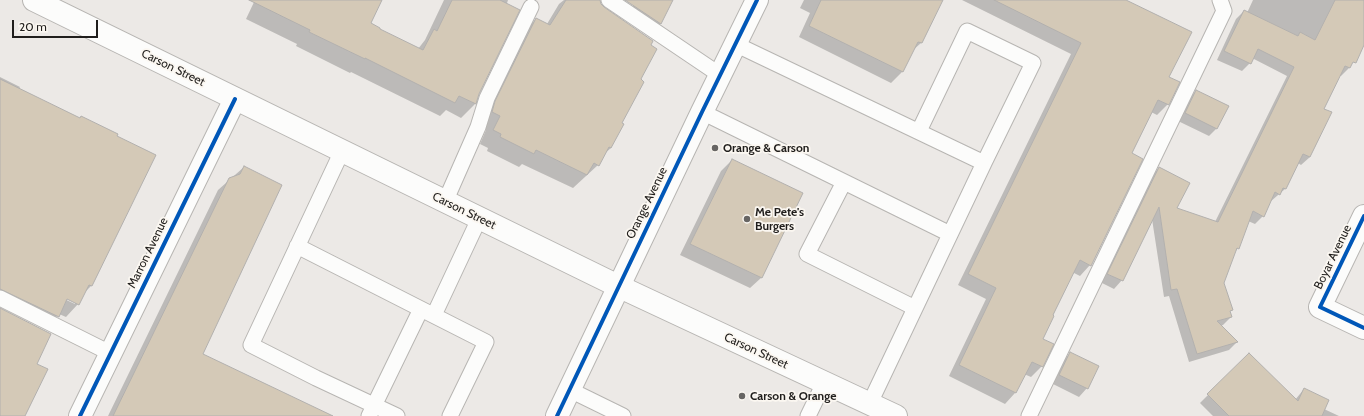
<!DOCTYPE html>
<html>
<head>
<meta charset="utf-8">
<style>
	body { margin:0 }
	#map { position:relative; width:1364px; height:416px; overflow:hidden; background:#ece9e6; font-family:Cabin,sans-serif }
	canvas { display:block }
	.scale { position:absolute; left:12px; top:20px; width:86px; height:18px; box-sizing:border-box; border:2px solid #201e1c; border-top:0; padding-left:5px; font-size:12px; line-height:14px; white-space:nowrap; color:#201e1c; -webkit-text-stroke:3px #fbf7f1; paint-order:stroke }
</style>
</head>
<body>
<div id="map">
<canvas width="1364" height="416"></canvas>
<div class="scale">20 m</div>
</div>
<script>
const c = document.querySelector('canvas').getContext('2d');
c.lineJoin = 'round';
function fill(path, color) {
  c.fillStyle = color;
  c.fill(path, 'evenodd');
}
function toPath(rows) {
  const path = new Path2D();
  for (const r of rows) {
    path.moveTo(r[0], r[1]);
    for (let i = 2; i < r.length; i += 2) path.lineTo(r[i], r[i + 1]);
  }
  return path;
}
function strokePath(path, color, width, dash) {
  c.strokeStyle = color;
  c.lineWidth = width;
  c.lineCap = dash ? 'butt' : 'round';
  c.setLineDash(dash || []);
  c.stroke(path);
}
function label(font, color, halo, rows, align = 'center') {
  c.font = font + ' Cabin,sans-serif';
  c.lineWidth = 3.5;
  c.setLineDash([]);
  c.textBaseline = 'middle';
  c.strokeStyle = halo;
  c.fillStyle = color;
  for (const [text, x, y, turn = 0] of rows) {
    c.save();
    c.translate(x, y);
    c.rotate((+turn || 0) * Math.PI / 180);
    c.textAlign = isNaN(turn) ? turn : align;
    if (halo) c.strokeText(text, 0, 0);
    c.fillText(text, 0, 0);
    c.restore();
  }
}
const shadow = toPath([
	[255,0,379,0,370,24,378,29,418,49,425,40,444,0,508,0,475,104,461,118,446,110,440,116,351,72,350,73,296,46,297,44,246,19],
	[564,0,588,0,639,80,611,148,604,154,598,165,573,188,522,164,519,167,487,151,488,148,480,144,486,130,479,126,522,33,536,19,547,24,559,4],
	[636,0,672,0,660,24,652,32,628,16],
	[804,0,942,0,921,43,912,51,902,72,891,83,799,37,810,13,800,8],
	[962,0,1124,0,1168,78,1168,104,1157,115,1151,112,1131,154,1090,265,1080,276,1072,272,1042,340,1052,345,1042,366,1031,377,1024,374,1015,393,1005,404,949,376,986,299,958,285,1071,54],
	[1253,0,1364,0,1364,27,1360,47,1349,68,1341,76,1339,75,1322,109,1310,157,1301,165,1298,163,1285,189,1270,202,1263,216,1255,224,1248,221,1238,248,1235,252,1223,283,1231,310,1229,312,1231,317,1223,325,1220,326,1237,342,1229,350,1189,362,1169,296,1164,297,1152,219,1122,280,1114,289,1100,282,1151,176,1159,168,1176,209,1215,222,1287,76,1252,58,1250,63,1242,71,1217,60,1236,19,1244,11,1247,13],
	[0,77,20,87,19,89,154,155,91,286,84,293,78,304,66,317,59,314,45,329,0,307],
	[63,296,75,302,75,304,62,298],
	[1196,91,1217,128,1209,136,1178,121,1188,99],
	[732,160,802,194,761,278,750,288,680,255,721,171],
	[244,167,202,354,322,416,108,416,218,190],
	[1070,353,1097,367,1087,388,1079,397,1051,383,1062,362],
	[1249,354,1295,400,1304,389,1324,409,1339,416,1213,416,1200,403]
]);
const building = toPath([
	[249,0,382,0,371,23,380,28,380,29,423,50,434,29,437,31,452,0,500,0,520,10,479,94,476,104,459,96,455,103,365,58,365,59,309,32,310,30,249,0],
	[566,0,600,0,601,4,604,7,653,41,651,45,657,49,641,79,644,82,622,123,624,124,611,148,609,147,599,166,594,163,587,175,536,150,534,154,500,137,501,134,493,130,500,116,492,112,495,101,536,18,550,25,566,0],
	[625,0,673,0,661,24,625,0],
	[821,0,943,0,922,43,918,42,903,72,809,26,821,0],
	[994,0,1126,0,1192,32,1169,77,1180,82,1169,105,1158,100,1132,153,1143,159,1091,266,1080,260,1053,315,1054,316,1043,339,1054,344,1043,367,1032,362,1016,393,959,365,996,288,968,274,1081,43,994,0],
	[1335,0,1364,0,1364,45,1356,63,1353,62,1350,68,1345,66,1324,109,1332,112,1310,157,1303,154,1286,189,1283,188,1280,195,1275,192,1264,217,1253,211,1239,249,1237,248,1224,283,1233,310,1230,311,1232,317,1217,321,1238,342,1197,354,1177,289,1171,290,1159,207,1123,281,1107,274,1159,167,1190,183,1177,208,1218,222,1294,67,1258,49,1251,64,1224,51,1244,10,1298,36,1300,32,1315,40,1335,0],
	[0,79,80,118,81,116,118,134,117,136,156,155,92,286,89,285,79,305,67,299,59,317,0,289,0,79],
	[1196,90,1229,106,1217,129,1185,113,1196,90],
	[732,159,803,193,762,278,690,244,732,159],
	[244,166,282,185,203,354,333,416,113,416,229,178,240,174,244,166],
	[0,308,51,334,37,364,48,369,25,416,0,416,0,308],
	[1070,352,1099,366,1088,389,1059,375,1070,352],
	[1249,353,1298,401,1304,388,1329,400,1322,416,1229,416,1207,394,1249,353]
]);
const service = toPath([
	[609,0,720,75],
	[735,44,984,163,870,403],
	[702,112,950,234],
	[919,131,967,31,1033,63,984,163],
	[342,151,251,345,316,378,397,416],
	[844,182,807,254,915,308],
	[445,202,478,127,487,98,531,7],
	[297,246,421,309],
	[0,298,110,353],
	[434,315,479,219],
	[570,390,623,416],
	[369,416,421,309,486,342,450,416],
	[808,416,824,383],
	[1029,416,1224,11,1220,0]
]);
const minor = toPath([
	[1364,216,1320,307,1364,328],
	[80,416,235,99]
]);
const tertiary = toPath([
	[557,416,702,112,757,0]
]);
const secondary = toPath([
	[34,0,618,286,896,416]
]);
const cycleway = toPath([
	[1364,216,1320,307,1364,328],
	[80,416,235,99],
	[557,416,702,112,757,0]
]);
const markers = [
	[715,148,4,"#676563"],
	[747,219,4,"#676563"],
	[742,396,4,"#676563"]
];
const streetNames = [
	["Carson Street",173,68,26],
	["Orange Avenue",647,203,-64],
	["Carson Street",464,211,26],
	["Marron Avenue",148,253,-64],
	["Boyar Avenue",1333,257,-64],
	["Carson Street",756,351,25]
];
const poiNames = [
	["Orange & Carson",723,148],
	["Me Pete's",755,212],
	["Burgers",755,226],
	["Carson & Orange",750,396]
];
fill(shadow, '#0003');
fill(building, '#d4c9b7');
strokePath(building, '#b2b0ae', 1);
strokePath(service, '#b7b5b2', 17);
strokePath(minor, '#b7b5b2', 24);
strokePath(tertiary, '#b7b5b2', 24);
strokePath(secondary, '#b7b5b2', 24);
strokePath(service, '#fcfcfb', 15);
strokePath(minor, '#fcfcfb', 22);
strokePath(tertiary, '#fcfcfb', 22);
strokePath(secondary, '#fcfcfb', 22);
strokePath(cycleway, '#0057b8', 4);
for (const [x, y, r, color] of markers) {
  const dot = new Path2D();
  dot.arc(x, y, r, 0, 2 * Math.PI);
  c.fillStyle = color;
  c.fill(dot);
  strokePath(dot, '#fbf7f1', 1.5);
}
label('12px', '#201e1c', '#fbf7f1', streetNames);
label('bold 12px', '#201e1c', '#fbf7f1', poiNames, 'left');
</script>
</body>
</html>
